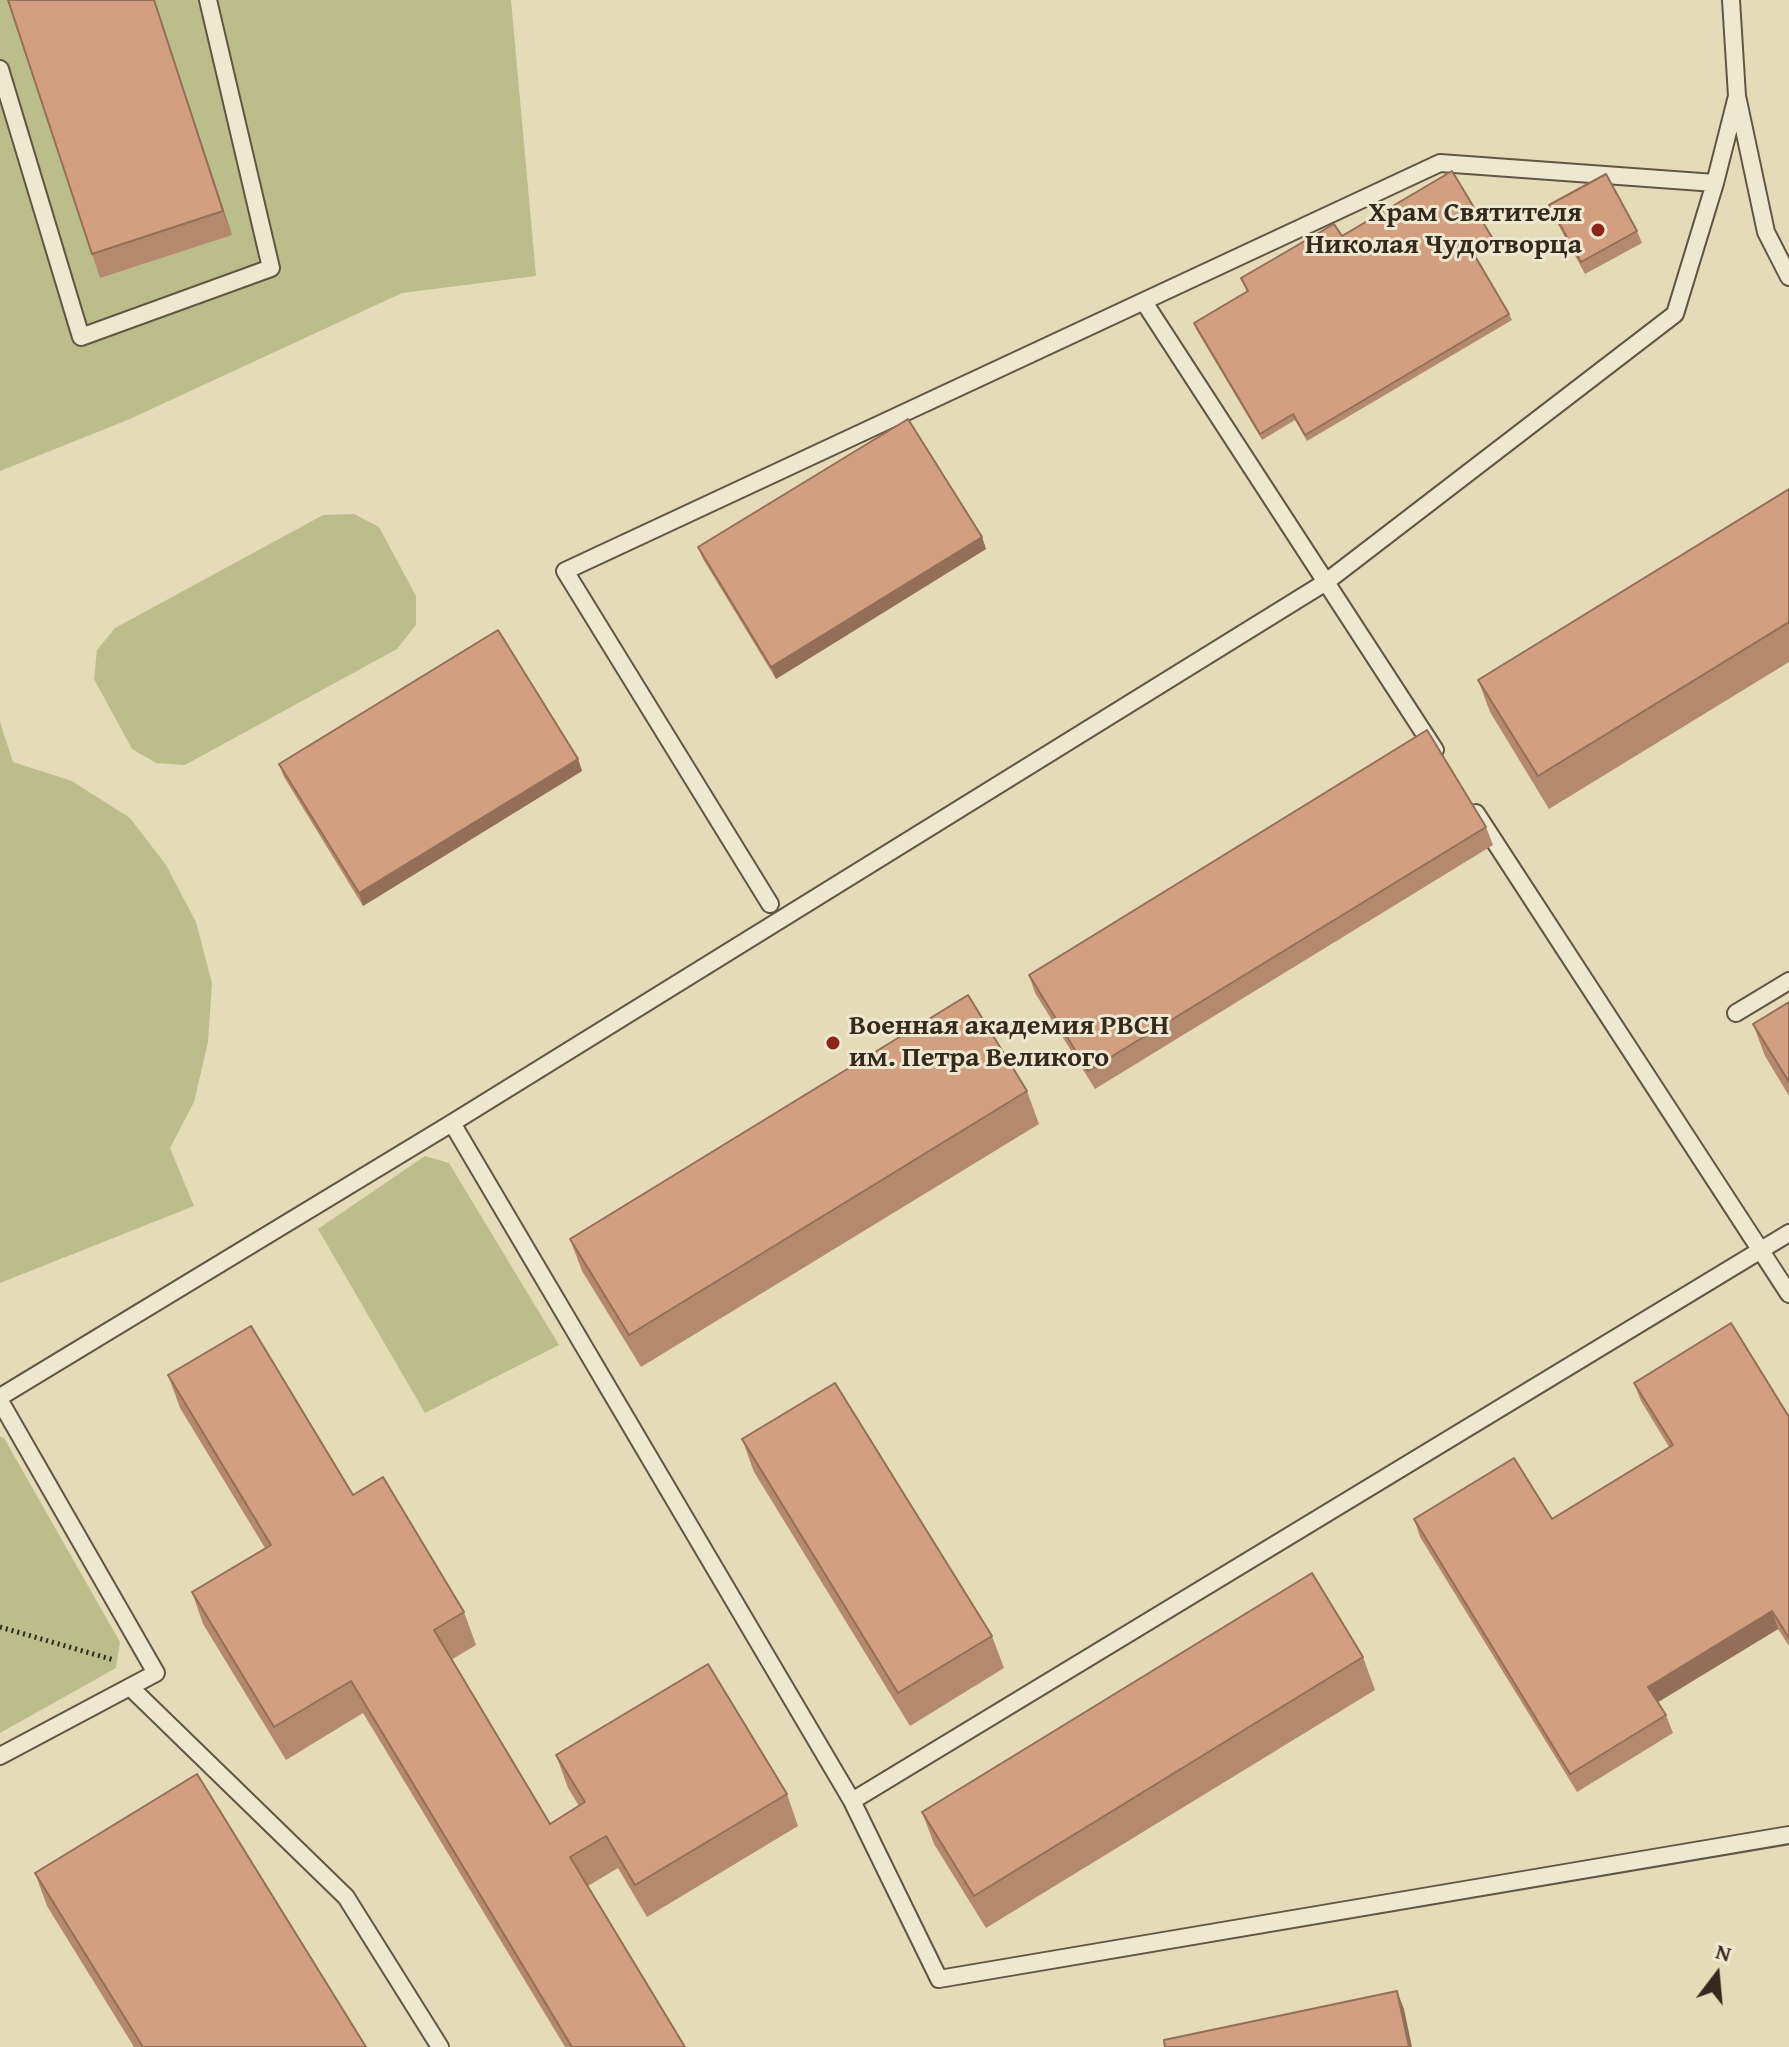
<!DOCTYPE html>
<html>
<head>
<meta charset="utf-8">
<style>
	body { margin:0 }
	#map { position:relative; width:1789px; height:2047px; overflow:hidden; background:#e6dbb8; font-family:"Gentium Book Plus",serif }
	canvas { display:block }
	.north { position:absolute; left:1677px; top:1935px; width:80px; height:80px; -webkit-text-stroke:6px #efe8d1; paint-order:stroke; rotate:16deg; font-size:22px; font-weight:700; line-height:32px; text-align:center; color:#34291c }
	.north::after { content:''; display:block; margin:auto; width:28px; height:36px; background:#34291c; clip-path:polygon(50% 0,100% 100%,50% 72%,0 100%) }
</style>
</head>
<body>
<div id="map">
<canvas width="1789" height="2047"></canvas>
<div class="north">N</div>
</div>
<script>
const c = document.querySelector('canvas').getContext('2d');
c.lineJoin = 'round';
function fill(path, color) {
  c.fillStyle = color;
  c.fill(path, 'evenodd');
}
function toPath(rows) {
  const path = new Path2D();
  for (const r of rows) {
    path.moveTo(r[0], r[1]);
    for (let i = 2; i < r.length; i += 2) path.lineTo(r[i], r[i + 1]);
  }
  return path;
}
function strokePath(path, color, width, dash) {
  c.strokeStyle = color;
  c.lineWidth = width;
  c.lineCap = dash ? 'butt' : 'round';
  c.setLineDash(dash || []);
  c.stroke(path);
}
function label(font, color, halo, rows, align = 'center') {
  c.font = font + ' "Gentium Book Plus",serif';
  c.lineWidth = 6;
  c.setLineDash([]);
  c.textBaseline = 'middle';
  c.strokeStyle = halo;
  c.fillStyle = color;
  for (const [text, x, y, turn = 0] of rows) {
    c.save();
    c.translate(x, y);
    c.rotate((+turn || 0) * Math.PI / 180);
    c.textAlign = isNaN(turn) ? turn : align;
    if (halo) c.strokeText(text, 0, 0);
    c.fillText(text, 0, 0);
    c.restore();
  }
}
const green = toPath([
	[0,0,511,0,536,276,402,293,130,419,0,471],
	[354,514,379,527,416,596,416,625,397,649,185,765,156,763,132,749,94,679,97,650,115,628,323,515],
	[0,722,13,762,72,781,130,818,166,865,196,922,212,983,208,1042,194,1102,170,1148,194,1206,0,1283],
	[425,1156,449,1163,559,1345,425,1413,318,1229],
	[0,1436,4,1438,120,1642,116,1668,0,1733]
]);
const path = toPath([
	[0,1627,114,1660]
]);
const service = toPath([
	[1731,0,1737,96,1766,232,1789,277],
	[0,69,81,337,271,268,208,0],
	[1144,302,1435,750],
	[1476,813,1789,1294],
	[770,904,565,571,1440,163,1715,183,1737,96],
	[1736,1013,1789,981],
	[452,1123,852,1801,1789,1233],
	[0,1397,452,1123,1326,582,1675,314,1715,183],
	[0,1401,156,1673,0,1756],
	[130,1687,346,1897,440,2047],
	[852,1801,939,1979,1789,1835]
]);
const wall = toPath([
	[8,0,154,0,232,235,100,278],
	[1549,205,1637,231,1642,243,1585,274,1554,217],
	[1342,236,1493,239,1495,245,1475,257,1509,314,1512,320,1307,441,1295,420,1262,440,1196,329,1194,323,1247,292,1241,278],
	[1789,489,1789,662,1549,809,1490,712,1478,680],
	[982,537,986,549,776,679,703,559,698,547],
	[578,759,582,771,363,906,284,777,279,764],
	[1486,827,1493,845,1095,1089,1035,993,1029,975],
	[1789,1002,1789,1096,1765,1056,1753,1024],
	[1027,1091,1039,1124,641,1367,582,1271,570,1239],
	[168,1375,353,1495,464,1612,476,1645,451,1660,550,1824,579,1806,568,1788,556,1755,787,1794,798,1826,647,1917,618,1868,588,1886,685,2047,565,2047,363,1713,286,1760,203,1624,192,1592,265,1548,180,1408],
	[1634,1383,1789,1417,1789,1646,1778,1629,1658,1702,1666,1715,1673,1733,1577,1792,1420,1537,1414,1519,1552,1519,1669,1447,1641,1401],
	[742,1439,992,1636,1004,1668,910,1726,754,1472],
	[1363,1657,1375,1690,986,1928,934,1844,922,1812],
	[35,1873,366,2047,134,2047,47,1906]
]);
const shadedWall = toPath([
	[154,0,232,235,223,211],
	[982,537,986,549,776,679,771,667],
	[578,759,582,771,363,906,359,893],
	[1772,1611,1778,1629,1655,1704,1648,1687],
	[1397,1991,1404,2009,1412,2047,1409,2047]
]);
const building = toPath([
	[8,0,154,0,223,211,92,254,8,0],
	[1452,171,1493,239,1472,251,1509,314,1305,435,1293,414,1260,434,1194,323,1248,291,1241,278,1334,224,1342,236,1452,171],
	[1606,174,1637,231,1581,262,1549,205,1606,174],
	[908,419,982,537,771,667,698,547,908,419],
	[1789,489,1789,622,1538,776,1478,680,1789,489],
	[498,630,578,759,359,893,279,764,498,630],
	[1427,730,1486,827,1088,1071,1029,975,1427,730],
	[968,995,1027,1091,629,1335,570,1239,968,995],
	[1789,1002,1789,1082,1753,1024,1789,1002],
	[1731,1323,1789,1417,1789,1638,1772,1611,1648,1687,1666,1715,1570,1774,1414,1519,1514,1458,1552,1519,1673,1445,1634,1383,1731,1323],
	[251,1326,353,1495,383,1477,464,1612,434,1630,550,1824,585,1802,556,1755,708,1664,787,1794,635,1885,606,1836,570,1857,685,2047,572,2047,351,1681,274,1727,192,1592,271,1545,168,1375,251,1326],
	[835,1383,992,1636,898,1693,742,1439,835,1383],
	[1312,1573,1363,1657,974,1896,922,1812,1312,1573],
	[197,1774,366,2047,143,2047,35,1873,197,1774],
	[1397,1991,1409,2047,1165,2047,1164,2040,1397,1991]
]);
const markers = [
	[1598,230,8,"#8f2418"],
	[833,1043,8,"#8f2418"]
];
const poiNames = [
	["Храм Святителя",1582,214],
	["Николая Чудотворца",1582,246],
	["Военная академия РВСН",849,1027,"left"],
	["им. Петра Великого",849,1059,"left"]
];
fill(green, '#bbbe8b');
strokePath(service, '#605643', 20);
strokePath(path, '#34291c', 5, [2, 4]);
strokePath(service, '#efe8d1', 16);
fill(wall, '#b5896e');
fill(shadedWall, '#936f5a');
fill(building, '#d29f80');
strokePath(building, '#936f5a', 2);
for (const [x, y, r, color] of markers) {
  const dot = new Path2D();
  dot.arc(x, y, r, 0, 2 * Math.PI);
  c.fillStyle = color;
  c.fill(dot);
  strokePath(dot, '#efe8d1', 3);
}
label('bold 28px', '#34291c', '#efe8d1', poiNames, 'right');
</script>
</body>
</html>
